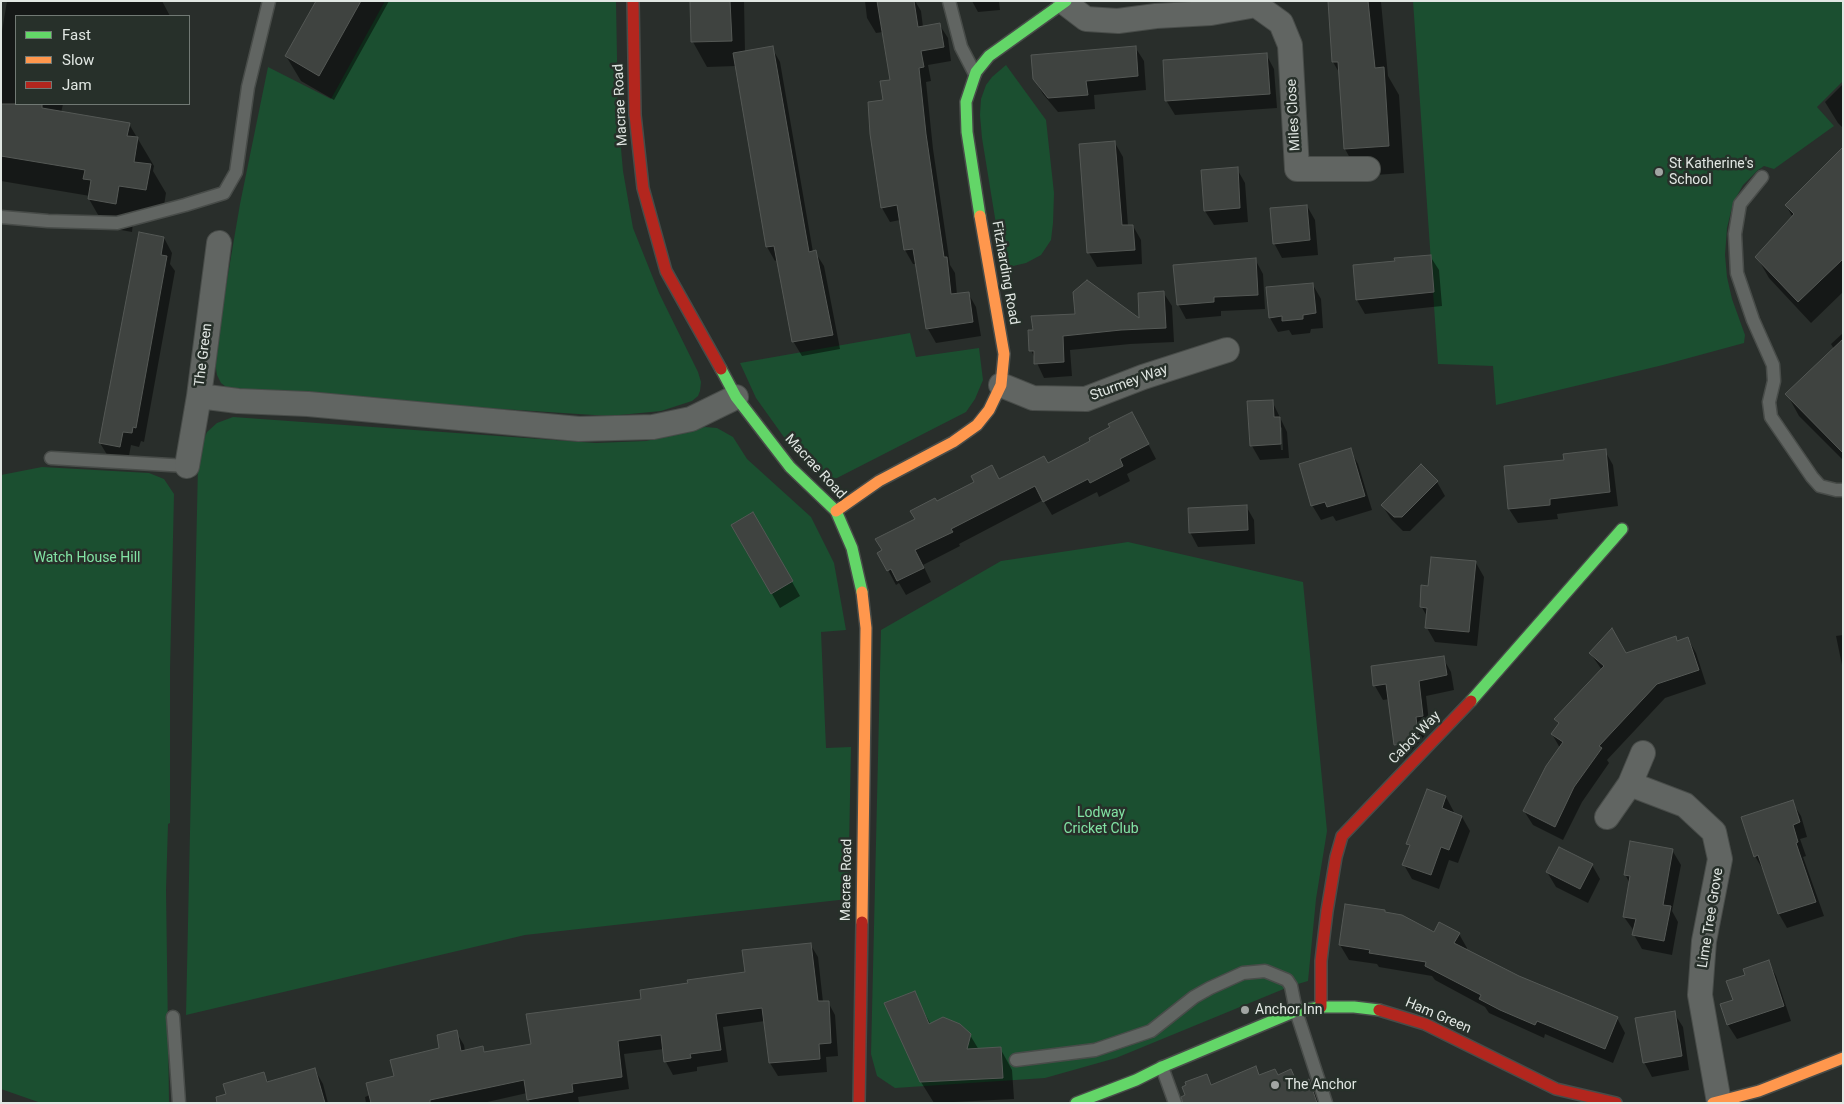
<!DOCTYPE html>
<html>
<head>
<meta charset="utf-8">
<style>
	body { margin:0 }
	#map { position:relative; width:1844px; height:1104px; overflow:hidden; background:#292e2b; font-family:Roboto,sans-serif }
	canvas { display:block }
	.frame { position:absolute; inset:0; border:2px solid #e1e7e3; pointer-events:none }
	.legend { position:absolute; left:15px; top:15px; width:175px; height:90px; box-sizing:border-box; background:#27302a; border:1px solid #717974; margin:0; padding:6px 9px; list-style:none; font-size:15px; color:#e1e7e3 }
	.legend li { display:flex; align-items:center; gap:10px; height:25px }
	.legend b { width:25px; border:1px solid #717974 }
</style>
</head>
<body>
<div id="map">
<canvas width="1844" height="1104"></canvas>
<div class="frame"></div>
<ul class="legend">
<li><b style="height:6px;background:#63d668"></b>Fast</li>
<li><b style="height:6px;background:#ff974d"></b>Slow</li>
<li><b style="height:6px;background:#b3261e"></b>Jam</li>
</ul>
</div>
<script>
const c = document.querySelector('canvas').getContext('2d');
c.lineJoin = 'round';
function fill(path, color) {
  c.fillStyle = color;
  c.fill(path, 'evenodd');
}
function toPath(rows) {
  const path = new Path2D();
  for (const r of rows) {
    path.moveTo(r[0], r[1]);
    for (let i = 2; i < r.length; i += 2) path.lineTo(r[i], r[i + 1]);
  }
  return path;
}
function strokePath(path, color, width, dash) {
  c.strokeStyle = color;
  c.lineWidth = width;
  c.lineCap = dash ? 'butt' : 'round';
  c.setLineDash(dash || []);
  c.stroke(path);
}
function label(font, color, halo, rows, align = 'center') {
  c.font = font + ' Roboto,sans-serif';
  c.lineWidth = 5;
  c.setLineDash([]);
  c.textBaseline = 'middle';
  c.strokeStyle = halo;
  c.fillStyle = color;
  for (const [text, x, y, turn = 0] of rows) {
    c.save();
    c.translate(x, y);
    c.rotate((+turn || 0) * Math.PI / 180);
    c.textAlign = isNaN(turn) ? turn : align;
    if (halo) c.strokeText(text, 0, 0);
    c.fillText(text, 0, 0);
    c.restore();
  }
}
const green = toPath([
	[385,1,616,1,618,115,623,171,633,228,659,293,698,372,701,382,700,391,698,396,692,401,661,411,609,416,243,392,230,390,221,383,217,375,215,362,216,345,240,204,268,67,331,99],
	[1413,1,1843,1,1843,81,1817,107,1834,126,1774,169,1764,166,1758,170,1743,185,1733,203,1727,228,1725,255,1727,277,1732,299,1745,335,1744,343,1663,365,1496,405,1493,366,1438,364],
	[1006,65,1046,120,1054,193,1053,223,1051,240,1041,255,1026,263,1009,267,1002,261,982,138,980,115,981,99,986,85,992,77],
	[910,333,916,357,979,348,983,380,975,399,966,412,837,478,829,479,819,473,791,447,756,398,740,363],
	[233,417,596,443,646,441,705,427,717,428,733,437,747,459,811,517,834,563,846,630,821,632,826,748,851,747,848,899,525,935,186,1015,198,465,201,446,207,432,217,423],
	[42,467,149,473,164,479,174,494,170,669,170,823,168,824,166,890,169,1103,41,1103,1,1089,1,475],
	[1128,542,1303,582,1327,831,1316,899,1308,981,1291,986,1116,1058,1045,1078,895,1088,877,1076,871,1054,881,630,1001,561]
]);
const shadow = toPath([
	[7,1,162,1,170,16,16,16,16,104,63,104,61,113,129,124,154,166,153,171,166,193,162,218,134,213,132,232,105,227,89,199,90,196,1,181,1,37],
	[317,1,389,1,334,100,301,81,286,56],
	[691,1,744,1,745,52,772,48,780,62,813,252,815,252,824,266,840,349,802,356,793,341,778,260,775,261,767,247,736,66,707,67,693,42],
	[865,1,915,1,921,11,923,27,939,24,948,38,951,61,928,65,931,81,926,82,933,149,950,265,955,273,957,295,968,293,976,307,981,336,936,343,928,329,917,264,913,264,905,250,900,220,890,222,882,208,884,101,891,81,883,32,876,33,867,18],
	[972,1,999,1,1000,10,978,12],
	[1329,1,1381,2,1388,76,1399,95,1404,173,1360,176,1345,149,1340,74,1333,62],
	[1135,47,1144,61,1146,90,1094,95,1095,109,1058,112,1043,94,1034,79],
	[1266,54,1274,69,1277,108,1175,115,1166,100],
	[1843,84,1843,128,1838,123,1825,102],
	[1115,143,1123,157,1128,226,1133,226,1141,240,1142,264,1097,267,1089,253],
	[1843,149,1843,292,1811,323,1769,278,1757,257,1793,218,1786,205],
	[1237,169,1245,183,1248,222,1214,225,1205,211],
	[1307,206,1315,220,1318,255,1282,258,1274,243],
	[164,238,172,253,170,264,175,271,144,442,141,441,139,447,131,445,128,461,109,458,100,443],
	[1430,256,1439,270,1442,306,1365,314,1357,300,1354,266,1396,262],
	[1255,259,1263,274,1265,309,1221,311,1221,316,1186,319,1178,304],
	[1313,285,1321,299,1323,328,1311,329,1310,333,1292,335,1289,330,1278,332,1270,318],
	[1163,292,1172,306,1174,342,1130,344,1070,350,1072,376,1044,378,1031,350,1034,331,1140,320],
	[1843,333,1843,460,1799,416,1787,394,1834,349,1831,344],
	[1272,401,1287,432,1289,458,1260,460,1252,446],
	[1279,425,1282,428,1283,450,1281,450],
	[1140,428,1156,459,1127,474,1130,481,1099,497,1097,492,1052,515,1043,500,959,544,960,546,923,565,931,582,906,595,899,583,896,585,888,570,916,520,937,502,1047,465],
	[1350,450,1358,464,1372,510,1336,521,1333,516,1321,520,1312,505],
	[1605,451,1613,465,1618,506,1557,514,1558,519,1518,523,1509,509,1565,461],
	[1437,482,1445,496,1410,531,1403,531,1391,519,1382,505],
	[1246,506,1254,520,1255,544,1198,547,1190,532],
	[753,513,800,596,780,608,733,525],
	[1476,563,1484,577,1477,646,1435,642,1427,628,1428,618,1421,606,1429,587],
	[1843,635,1843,670,1836,636],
	[1675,638,1678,643,1688,639,1696,653,1706,684,1665,698,1607,760,1609,763,1582,802,1563,840,1533,825,1524,811,1560,748,1552,734,1559,725,1556,720,1602,670,1590,653,1626,654],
	[1443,658,1451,672,1454,690,1426,696,1430,730,1404,759,1396,744,1390,699,1383,700,1375,686,1372,667],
	[1446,797,1454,812,1453,813,1462,817,1470,831,1458,863,1449,860,1439,889,1412,879,1404,865,1410,848,1408,844],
	[1792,802,1801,816,1807,837,1800,839,1806,856,1803,857,1824,916,1787,928,1779,914,1765,870,1763,870,1755,856],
	[1672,850,1681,865,1672,911,1678,922,1672,955,1642,949,1634,935,1634,931,1624,917,1630,884,1625,874],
	[1592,865,1600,879,1588,903,1556,887,1547,872],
	[1346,905,1385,911,1386,914,1435,934,1459,934,1467,948,1466,950,1518,977,1617,1018,1625,1033,1613,1063,1545,1034,1544,1038,1489,1013,1485,1007,1435,980,1432,976,1379,967,1377,964,1349,960,1340,945],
	[810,944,818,957,823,1002,828,1002,835,1015,838,1056,826,1057,827,1072,778,1076,770,1063,765,1021,723,1027,728,1062,697,1067,697,1071,673,1075,666,1062,664,1049,624,1054,629,1089,578,1097,579,1103,530,1103,527,1093,483,1103,366,1103,365,1097,370,1095,396,1076,441,1048,456,1032,464,1045,465,1051,483,1048,485,1053,532,1045,642,1000,689,984,746,973],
	[1768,961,1776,976,1791,1021,1737,1039,1728,1025,1722,1005,1734,1001,1747,975],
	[914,993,931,1025,970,1035,979,1050,1000,1048,1012,1070,1014,1099,934,1103,921,1082],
	[1674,1013,1683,1027,1689,1070,1652,1077,1644,1062],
	[1255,1068,1260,1076,1278,1076,1291,1071,1298,1084,1308,1080,1320,1103,1184,1103,1187,1095,1206,1076,1212,1086],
	[315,1070,323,1084,328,1103,230,1103,263,1073,269,1083]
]);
const building = toPath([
	[316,1,361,1,319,76,285,56,316,1],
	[690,1,730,1,732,41,691,42,690,1],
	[877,1,914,1,918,27,940,23,944,47,921,51,924,67,919,68,926,134,944,257,947,257,951,294,969,292,973,322,926,329,913,249,904,250,897,205,881,208,870,134,868,102,883,100,880,81,890,80,877,1],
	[1328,1,1368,1,1375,68,1384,67,1389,146,1344,149,1338,62,1332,62,1328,1],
	[773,46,809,252,816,250,833,335,792,342,774,246,766,247,733,53,773,46],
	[1136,46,1138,76,1086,81,1088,95,1048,98,1033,79,1031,55,1136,46],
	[1267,53,1270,94,1165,101,1163,60,1267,53],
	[1,104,42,104,42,108,130,123,127,136,138,137,134,162,151,164,146,190,119,186,116,204,88,199,91,180,83,179,85,170,1,156,1,104],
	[1115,141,1122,225,1133,225,1135,250,1087,253,1079,144,1115,141],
	[1843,147,1843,259,1798,302,1755,257,1794,214,1785,205,1843,147],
	[1238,167,1240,208,1204,211,1201,170,1238,167],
	[1307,205,1310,240,1273,244,1270,208,1307,205],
	[139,232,164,237,161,255,167,256,136,428,133,427,132,433,123,432,120,447,99,443,139,232],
	[1431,255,1434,292,1356,300,1353,265,1395,261,1394,258,1431,255],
	[1256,258,1258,295,1214,297,1214,302,1177,305,1173,265,1256,258],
	[1087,280,1139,318,1138,293,1164,291,1166,328,1121,330,1063,336,1064,362,1034,364,1034,351,1029,351,1028,330,1033,330,1031,316,1075,314,1073,292,1087,280],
	[1313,283,1316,313,1303,315,1303,319,1282,321,1282,316,1269,318,1266,287,1313,283],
	[1843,339,1843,453,1785,394,1843,339],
	[1273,400,1274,417,1280,417,1281,444,1250,446,1247,401,1273,400],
	[1132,412,1149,444,1120,459,1123,466,1090,483,1088,479,1043,502,1035,486,951,529,953,532,915,550,924,568,897,581,891,569,887,571,877,553,882,550,875,539,915,519,910,511,935,498,937,501,974,482,971,476,992,465,999,479,1044,456,1048,463,1090,441,1089,438,1110,427,1108,424,1132,412],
	[1351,448,1365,496,1327,507,1325,502,1311,506,1299,464,1351,448],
	[1606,449,1610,492,1550,499,1550,505,1508,509,1504,466,1564,460,1563,454,1606,449],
	[1421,464,1438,481,1402,517,1394,517,1381,505,1421,464],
	[1247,505,1248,530,1189,533,1188,508,1247,505],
	[753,512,793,581,771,594,731,525,753,512],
	[1431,557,1476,561,1469,632,1425,628,1427,608,1420,607,1421,585,1428,586,1431,557],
	[1612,628,1626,653,1676,636,1677,641,1688,637,1699,670,1657,684,1599,746,1602,748,1574,787,1555,827,1523,811,1546,766,1563,742,1551,734,1559,723,1554,719,1604,666,1589,653,1612,628],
	[1444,656,1447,675,1419,681,1423,716,1416,717,1418,734,1410,743,1394,745,1386,684,1373,686,1371,666,1444,656],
	[1427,789,1446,796,1442,808,1462,816,1449,850,1441,847,1431,875,1402,865,1410,845,1406,844,1427,789],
	[1793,800,1800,822,1793,825,1798,842,1796,843,1816,902,1778,914,1758,855,1754,857,1741,817,1793,800],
	[1630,841,1673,849,1663,905,1671,906,1664,941,1632,935,1636,919,1623,917,1630,876,1624,875,1630,841],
	[1559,847,1593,864,1580,889,1546,872,1559,847],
	[1345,904,1385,910,1385,912,1402,915,1434,932,1439,922,1460,933,1454,943,1519,976,1618,1017,1605,1049,1537,1021,1535,1025,1500,1010,1479,999,1481,995,1425,966,1426,962,1369,953,1370,950,1339,945,1345,904],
	[811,943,818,1001,829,1001,831,1043,819,1044,820,1059,769,1063,762,1008,716,1014,721,1050,690,1054,691,1058,664,1062,661,1035,618,1041,622,1077,572,1084,573,1092,527,1100,524,1080,430,1100,430,1103,371,1103,366,1083,394,1076,390,1060,439,1048,437,1035,457,1030,461,1051,483,1046,484,1052,531,1044,526,1014,641,999,640,990,688,983,687,980,745,972,742,950,811,943],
	[1769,960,1784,1006,1727,1025,1720,1004,1733,1000,1726,981,1745,975,1743,969,1769,960],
	[915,991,929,1024,943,1017,960,1024,971,1034,967,1049,1001,1047,1003,1078,920,1082,884,1003,915,991],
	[1675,1011,1682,1056,1643,1063,1635,1018,1675,1011],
	[1256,1066,1259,1075,1275,1069,1278,1075,1291,1069,1297,1083,1309,1079,1317,1103,1183,1103,1181,1097,1185,1095,1182,1087,1186,1085,1185,1082,1207,1074,1211,1085,1256,1066],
	[315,1068,325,1103,217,1103,216,1097,226,1094,223,1084,264,1072,267,1082,315,1068]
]);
const lane = toPath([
	[949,1,961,47,975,74],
	[1762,177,1740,204,1735,234,1737,273,1753,320,1773,365,1774,381,1769,402,1771,417,1812,477,1820,486,1836,490,1843,490],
	[1,217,48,221,117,223,185,205,224,193,236,172,248,87,269,1],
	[51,458,187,466],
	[173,1017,179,1103],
	[1016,1060,1095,1050,1151,1031,1194,997,1210,988,1243,973,1265,971,1287,980,1291,986,1296,1011,1326,1103],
	[1162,1067,1175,1103]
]);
const street = toPath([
	[1065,3,1086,19,1118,21,1156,16,1211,13,1256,5,1281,23,1290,45,1297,169,1368,169],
	[1001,385,1033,398,1086,399,1143,377,1227,350],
	[199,396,238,401,308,404,579,429,653,427,691,419,736,397],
	[187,466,199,396,219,243],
	[1630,784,1685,805,1714,832,1720,859,1704,941,1700,995,1719,1102],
	[1607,817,1630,784,1643,753]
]);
const fast = toPath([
	[980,216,967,132,966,102,976,72,989,56,1066,1],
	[721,369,736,397,790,467,836,511,852,548,862,592],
	[1471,701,1622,529],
	[1076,1103,1136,1080,1162,1067,1296,1011,1321,1007,1354,1007,1379,1010]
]);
const slow = toPath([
	[836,511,879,481,953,442,977,425,989,410,1001,385,1004,354,980,216],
	[862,922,866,628,862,592],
	[1713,1103,1759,1091,1843,1058]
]);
const jam = toPath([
	[633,1,635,115,643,188,666,271,721,369],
	[1321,1007,1321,961,1327,911,1336,857,1342,836,1471,701],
	[1379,1010,1425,1024,1556,1089,1616,1103],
	[859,1103,862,922]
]);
const markers = [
	[1659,172,5,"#a1a6a3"],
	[1245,1010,5,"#a1a6a3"],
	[1275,1085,5,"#a1a6a3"]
];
const streetNames = [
	["Macrae Road",621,105,-93],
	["Miles Close",1294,115,-93],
	["Fitzharding Road",1005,273,80],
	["The Green",204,355,-83],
	["Sturmey Way",1129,383,-20],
	["Macrae Road",815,467,47],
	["Cabot Way",1415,738,-46],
	["Macrae Road",847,880,-89],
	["Lime Tree Grove",1711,918,-81],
	["Ham Green",1438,1016,23]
];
const poiNames = [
	["St Katherine's",1669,164],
	["School",1669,180],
	["Anchor Inn",1255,1010],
	["The Anchor",1285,1085]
];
const parkNames = [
	["Watch House Hill",87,558],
	["Lodway",1101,813],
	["Cricket Club",1101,829]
];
fill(green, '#1b4f30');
fill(shadow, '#0007');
fill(building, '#3f4340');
strokePath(building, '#545855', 1);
strokePath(lane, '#484c49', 15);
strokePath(street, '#484c49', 26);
strokePath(fast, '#484c49', 14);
strokePath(slow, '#484c49', 14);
strokePath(jam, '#484c49', 14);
strokePath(lane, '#616562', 12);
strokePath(street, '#616562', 24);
strokePath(fast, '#63d668', 11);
strokePath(slow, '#ff974d', 11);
strokePath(jam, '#b3261e', 11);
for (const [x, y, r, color] of markers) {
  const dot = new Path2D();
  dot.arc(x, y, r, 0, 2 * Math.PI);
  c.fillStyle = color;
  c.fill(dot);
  strokePath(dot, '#27302a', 2);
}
label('14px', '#e1e7e3', '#27302a', streetNames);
label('14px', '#e1e7e3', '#27302a', poiNames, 'left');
label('14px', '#82e3a4', '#27302a', parkNames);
</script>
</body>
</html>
